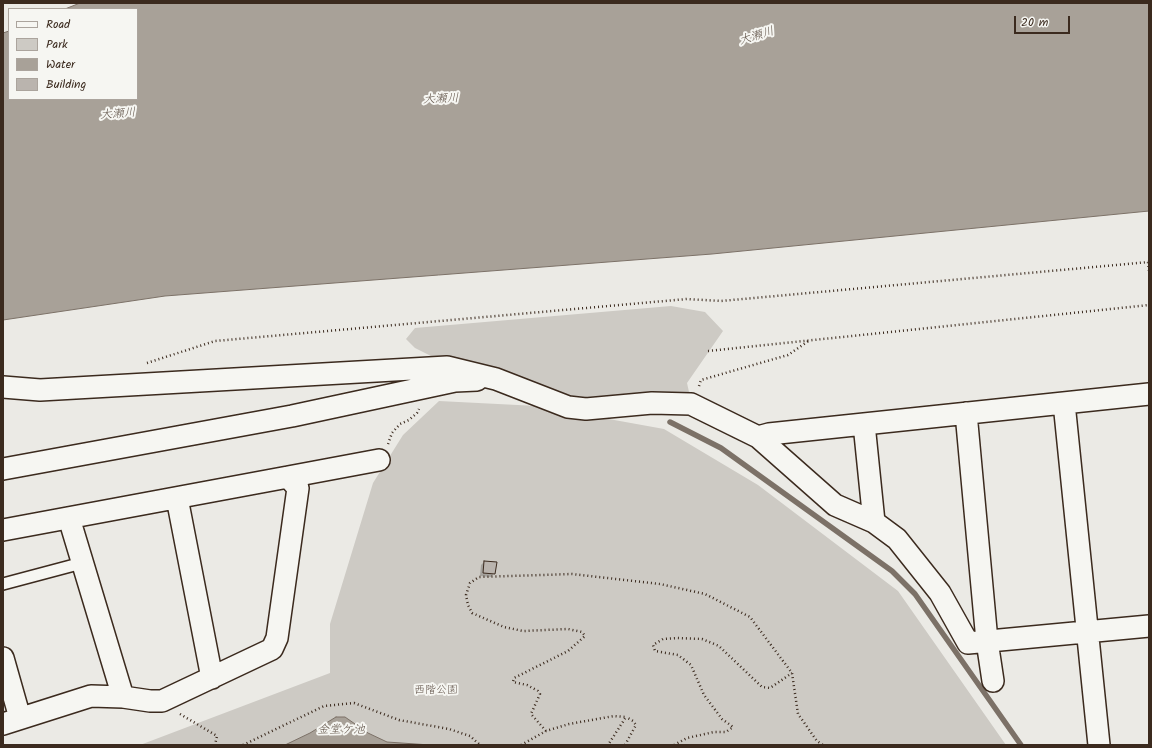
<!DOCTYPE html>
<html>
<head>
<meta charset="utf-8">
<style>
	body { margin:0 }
	#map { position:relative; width:1152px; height:748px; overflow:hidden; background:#ebeae5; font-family:Kalam,sans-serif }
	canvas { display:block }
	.frame { position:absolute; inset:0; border:4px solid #3b2a1e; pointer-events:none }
	.legend { position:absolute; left:8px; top:8px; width:130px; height:92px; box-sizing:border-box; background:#f6f6f2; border:1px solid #aba49d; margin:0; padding:5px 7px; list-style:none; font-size:12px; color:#3b2a1e }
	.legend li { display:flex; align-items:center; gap:8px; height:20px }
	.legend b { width:20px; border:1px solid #aba49d }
	.scale { position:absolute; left:1014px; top:16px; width:56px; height:18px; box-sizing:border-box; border:2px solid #3b2a1e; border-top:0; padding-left:5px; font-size:12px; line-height:14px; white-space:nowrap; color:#3b2a1e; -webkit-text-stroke:3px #f6f6f2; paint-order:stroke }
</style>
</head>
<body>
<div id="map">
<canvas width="1152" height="748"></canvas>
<div class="frame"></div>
<ul class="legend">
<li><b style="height:5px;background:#f6f6f2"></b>Road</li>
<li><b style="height:11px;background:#cdcac4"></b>Park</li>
<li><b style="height:11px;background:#a8a198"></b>Water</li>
<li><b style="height:11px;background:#bab4ae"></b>Building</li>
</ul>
<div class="scale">20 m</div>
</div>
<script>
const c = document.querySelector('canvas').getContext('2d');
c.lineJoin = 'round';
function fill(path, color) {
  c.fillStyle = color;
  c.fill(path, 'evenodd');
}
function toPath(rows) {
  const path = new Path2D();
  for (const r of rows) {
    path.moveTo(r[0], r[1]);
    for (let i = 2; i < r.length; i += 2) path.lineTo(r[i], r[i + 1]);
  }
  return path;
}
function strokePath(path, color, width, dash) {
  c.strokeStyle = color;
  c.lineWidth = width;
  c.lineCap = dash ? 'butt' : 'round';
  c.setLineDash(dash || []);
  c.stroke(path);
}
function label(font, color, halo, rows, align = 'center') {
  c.font = font + ' Kalam,"Klee One",sans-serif';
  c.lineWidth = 4;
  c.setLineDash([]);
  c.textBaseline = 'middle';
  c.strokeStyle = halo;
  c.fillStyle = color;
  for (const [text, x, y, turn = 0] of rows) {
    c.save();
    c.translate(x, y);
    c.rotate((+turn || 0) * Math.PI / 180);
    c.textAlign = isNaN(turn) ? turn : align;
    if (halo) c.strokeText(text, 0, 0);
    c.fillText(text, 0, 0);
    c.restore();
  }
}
const green = toPath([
	[671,306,705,312,723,331,687,383,689,392,585,401,542,388,484,365,431,356,415,348,406,339,415,328],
	[439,401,537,406,664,429,758,485,898,591,1006,745,140,745,330,673,330,624,373,483,403,435]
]);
const water = toPath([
	[80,3,1149,3,1149,211,712,254,165,296,3,320,3,33,9,31,9,99,137,99,137,9,65,9,80,3],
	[336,717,345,717,368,733,387,742,430,745,285,745,310,733,336,717]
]);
const shadow = toPath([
	[484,562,494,573,491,577,480,576,481,565]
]);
const stream = toPath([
	[670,422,721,448,892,571,915,594,1021,745]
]);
const building = toPath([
	[484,561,497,562,495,574,483,573,484,561]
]);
const path = toPath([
	[1148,262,1149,271],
	[708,351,1149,305],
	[147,363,215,341,687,299,721,301,1149,262],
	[699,386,701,380,788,355,810,340],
	[388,444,392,433,400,424,409,420,417,413,419,409],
	[180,714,217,736,215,745],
	[546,731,531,714,540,694,538,691,527,685,513,682,514,678,568,651,585,636,582,632,568,629,523,631,504,627,472,613,468,605,466,595,470,583,479,577,572,574,660,584,705,594,750,617,792,673,798,714,817,741,823,745],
	[243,745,324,706,354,703,399,720,449,729,470,736,480,745],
	[521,745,546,731,569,724,614,716,626,717,608,745],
	[625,745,636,725,633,721,626,717],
	[674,745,687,738,714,732,726,732,733,727,722,719,704,695,691,665,678,655,655,651,653,645,663,639,677,638,702,639,719,646,762,687,770,688,792,673]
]);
const lane = toPath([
	[3,584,82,563]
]);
const street = toPath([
	[3,387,40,390,447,367,496,379,568,407,586,409,652,403,691,404,758,437,835,505,874,522,897,539,940,593,968,643,1149,626],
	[1064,403,1099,745],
	[966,413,987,641,993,681],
	[864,424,874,522],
	[758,437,769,434,1149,394],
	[3,469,292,416,455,381,477,380],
	[288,477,379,460],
	[177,498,212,678],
	[69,518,123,697],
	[3,530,288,477,298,488,277,638,272,649,162,701,150,701,123,697,91,696,3,724],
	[3,658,20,718]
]);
const parkNames = [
	["西階公園",436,691]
];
const waterNames = [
	["大瀬川",757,37,-17],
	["大瀬川",441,100,-2],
	["大瀬川",118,115,-4],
	["金堂ケ池",341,731]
];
fill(green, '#cdcac4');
fill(water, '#a8a198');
strokePath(water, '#7c7167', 1);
fill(shadow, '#0003');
strokePath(stream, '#7c7167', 5.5);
fill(building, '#bab4ae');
strokePath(building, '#3b2a1e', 1);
strokePath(lane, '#3b2a1e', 14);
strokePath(street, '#3b2a1e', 24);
strokePath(path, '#3b2a1e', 2.5, [1, 3]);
strokePath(lane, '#f6f6f2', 11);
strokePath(street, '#f6f6f2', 21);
label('11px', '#605248', '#f6f6f2', parkNames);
label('italic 12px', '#615449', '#f6f6f2', waterNames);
</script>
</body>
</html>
